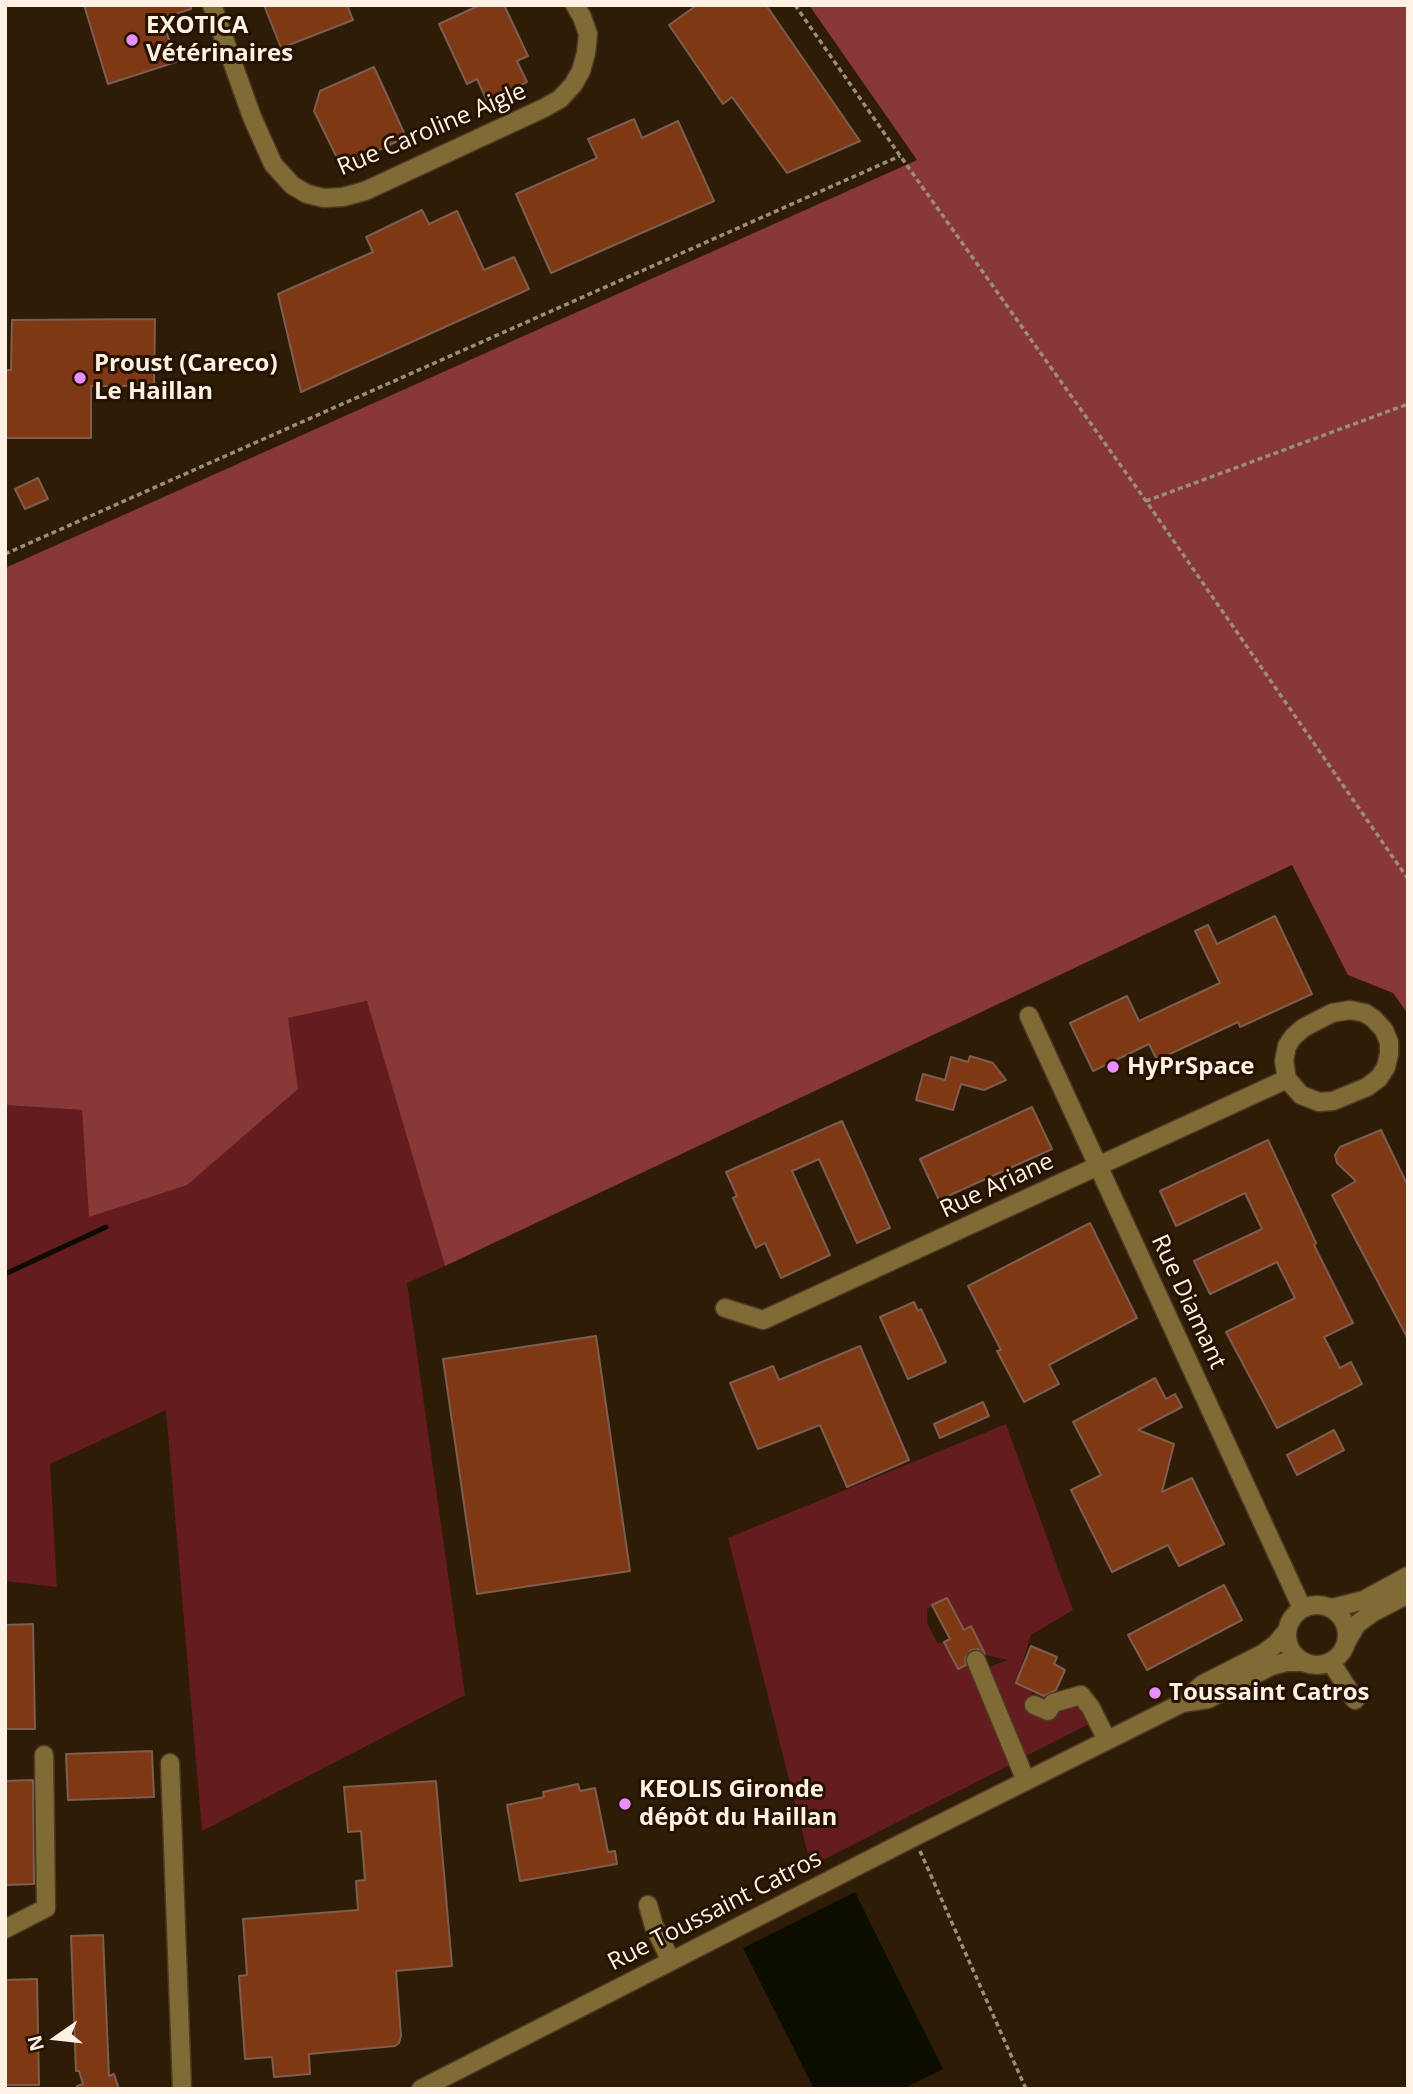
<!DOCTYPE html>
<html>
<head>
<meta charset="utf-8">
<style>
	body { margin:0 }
	#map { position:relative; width:1413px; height:2094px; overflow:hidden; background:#2f1c06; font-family:"Open Sans",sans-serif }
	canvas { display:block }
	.frame { position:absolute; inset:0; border:7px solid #fff1e4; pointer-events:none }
	.north { position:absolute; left:21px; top:2003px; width:70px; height:70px; -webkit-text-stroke:5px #251200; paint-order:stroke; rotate:256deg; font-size:19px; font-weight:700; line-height:28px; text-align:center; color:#fff1e4 }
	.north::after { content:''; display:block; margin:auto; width:24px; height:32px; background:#fff1e4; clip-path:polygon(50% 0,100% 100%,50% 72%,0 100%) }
</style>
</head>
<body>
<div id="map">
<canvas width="1413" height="2094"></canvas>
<div class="frame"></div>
<div class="north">N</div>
</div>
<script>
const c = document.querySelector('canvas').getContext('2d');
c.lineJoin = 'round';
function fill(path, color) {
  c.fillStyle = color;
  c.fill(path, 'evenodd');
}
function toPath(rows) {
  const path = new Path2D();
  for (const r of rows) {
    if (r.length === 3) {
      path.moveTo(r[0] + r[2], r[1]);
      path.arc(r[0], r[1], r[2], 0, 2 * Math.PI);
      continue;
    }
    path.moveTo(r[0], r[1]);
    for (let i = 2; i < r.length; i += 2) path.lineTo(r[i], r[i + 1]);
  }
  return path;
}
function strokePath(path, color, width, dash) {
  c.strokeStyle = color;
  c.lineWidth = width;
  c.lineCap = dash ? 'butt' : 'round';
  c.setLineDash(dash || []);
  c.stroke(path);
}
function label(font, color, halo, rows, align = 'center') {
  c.font = font + ' "Open Sans",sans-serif';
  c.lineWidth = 6;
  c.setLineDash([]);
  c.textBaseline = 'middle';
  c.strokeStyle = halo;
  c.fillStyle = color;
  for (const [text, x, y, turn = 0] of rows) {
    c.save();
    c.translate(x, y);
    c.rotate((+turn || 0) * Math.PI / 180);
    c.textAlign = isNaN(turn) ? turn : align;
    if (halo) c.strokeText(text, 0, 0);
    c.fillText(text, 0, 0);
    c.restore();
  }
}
const green = toPath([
	[368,1001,445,1266,407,1283,465,1695,202,1831,166,1410,50,1464,57,1587,5,1581,5,1105,82,1110,90,1217,287,1018],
	[1006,1424,1073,1610,1031,1635,1016,1683,1033,1691,1027,1708,1054,1709,1081,1702,1091,1723,1022,1758,986,1671,994,1665,1008,1660,986,1655,971,1626,958,1633,955,1627,956,1615,947,1598,927,1609,927,1623,938,1644,944,1642,958,1669,976,1660,1018,1761,811,1866,728,1538]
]);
const forest = toPath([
	[809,5,1408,5,1408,1014,1393,993,1348,975,1292,865,445,1266,367,1001,288,1018,298,1089,187,1185,89,1217,82,1110,5,1105,5,568,917,160]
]);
const water = toPath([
	[855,1892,943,2069,903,2089,814,2089,743,1948]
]);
const stream = toPath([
	[5,1274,106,1227]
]);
const building = toPath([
	[84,5,191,5,191,9,162,18,176,62,108,84,84,5],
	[264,5,347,5,353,20,281,48,264,5],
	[480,5,504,5,528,56,517,61,527,82,487,101,477,79,467,84,439,24,480,5],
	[697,5,766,5,860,141,787,173,732,97,723,104,669,25,697,5],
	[374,67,406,137,342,168,314,111,320,91,374,67],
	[634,119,642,138,678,121,714,201,551,273,516,194,597,158,588,139,634,119],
	[422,210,429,224,457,211,484,270,514,257,529,289,301,392,278,294,373,252,366,237,422,210],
	[155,319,154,386,91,386,91,438,5,438,5,370,11,370,12,320,155,319],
	[38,478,48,499,25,509,15,489,38,478],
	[1275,916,1312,994,1240,1027,1238,1022,1157,1060,1149,1044,1093,1071,1070,1023,1127,996,1139,1021,1220,983,1195,931,1208,925,1217,944,1275,916],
	[970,1056,993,1063,1006,1080,984,1090,961,1084,953,1110,916,1100,923,1074,945,1080,951,1057,968,1062,970,1056],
	[1032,1107,1052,1149,939,1200,920,1159,1032,1107],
	[842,1121,890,1228,857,1243,819,1159,792,1171,830,1255,781,1278,765,1243,756,1248,733,1198,737,1196,726,1172,842,1121],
	[1381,1130,1408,1186,1408,1339,1332,1195,1356,1181,1337,1163,1335,1155,1340,1147,1381,1130],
	[1268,1140,1316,1243,1314,1245,1353,1323,1324,1337,1340,1368,1351,1362,1362,1384,1277,1428,1226,1332,1295,1298,1277,1262,1210,1294,1194,1261,1262,1229,1245,1193,1176,1226,1160,1191,1268,1140],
	[1090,1223,1137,1318,1049,1365,1059,1384,1024,1402,997,1351,1001,1350,968,1286,1090,1223],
	[914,1302,918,1311,921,1309,946,1362,908,1379,880,1317,914,1302],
	[596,1336,630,1571,477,1594,443,1359,596,1336],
	[860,1346,909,1460,847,1487,820,1425,758,1449,730,1383,773,1366,779,1380,860,1346],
	[1155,1378,1166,1399,1175,1394,1182,1407,1138,1430,1174,1444,1162,1492,1192,1478,1224,1544,1179,1566,1168,1545,1112,1572,1071,1490,1101,1475,1073,1422,1155,1378],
	[983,1402,989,1416,940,1438,934,1424,983,1402],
	[1334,1430,1344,1450,1297,1475,1287,1455,1334,1430],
	[1224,1585,1242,1620,1147,1670,1128,1635,1224,1585],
	[947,1598,964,1630,971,1626,985,1654,978,1649,971,1650,965,1658,966,1665,958,1669,944,1642,950,1639,932,1605,947,1598],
	[33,1624,35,1729,5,1729,5,1625,33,1624],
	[1031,1646,1057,1657,1054,1664,1065,1670,1056,1690,1044,1696,1016,1683,1031,1646],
	[152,1751,154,1797,68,1800,66,1754,152,1751],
	[33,1780,34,1884,5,1885,5,1781,33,1780],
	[436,1781,452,1966,396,1971,401,2036,399,2043,395,2046,309,2054,310,2074,274,2077,272,2057,245,2059,239,1976,247,1975,243,1919,358,1910,356,1881,365,1880,361,1831,348,1832,344,1787,436,1781],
	[578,1784,580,1791,595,1788,608,1852,615,1851,617,1864,520,1881,507,1805,544,1797,543,1792,578,1784],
	[103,1935,109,2076,114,2074,119,2089,78,2089,77,2086,83,2084,79,2071,76,2071,71,1936,103,1935],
	[37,1979,39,2085,5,2085,5,1980,37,1979]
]);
const path = toPath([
	[795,5,896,150,1146,501,1408,879],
	[1146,501,1408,404],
	[5,554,900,156],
	[920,1851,1026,2089]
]);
const minor = toPath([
	[212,5,252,117,273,164,292,185,307,194,324,198,343,197,365,191,544,108,560,99,573,85,581,71,586,53,588,34,582,17,575,5],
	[1029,1016,1302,1608],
	[725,1308,763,1320,1287,1079,1301,1095,1319,1102,1333,1101,1367,1087,1379,1078,1386,1067,1389,1054,1389,1042,1384,1030,1374,1019,1365,1013,1350,1010,1332,1013,1303,1028,1293,1037,1287,1046,1284,1061,1287,1079],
	[1317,1635,30],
	[1332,1608,1364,1600,1408,1576],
	[1347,1641,1357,1624,1372,1613,1408,1594],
	[976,1660,1026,1781],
	[1331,1662,1355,1700],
	[1182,1703,1208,1699,1271,1666,1286,1662,1303,1662],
	[1034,1705,1048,1711,1053,1703,1081,1695,1091,1708,1107,1740],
	[170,1763,182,2089],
	[648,1905,654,1926,671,1961],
	[5,1929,46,1908,44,1755],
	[421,2089,914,1837,1182,1703,1203,1684,1264,1653,1276,1644,1286,1632]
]);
const markers = [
	[132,40,7,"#e88eff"],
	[80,378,7,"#e88eff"],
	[1113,1067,7,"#e88eff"],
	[1155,1693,7,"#e88eff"],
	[625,1804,7,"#e88eff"]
];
const poiNames = [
	["EXOTICA",146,26],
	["Vétérinaires",146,54],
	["Proust (Careco)",94,364],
	["Le Haillan",94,392],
	["HyPrSpace",1127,1067],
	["Toussaint Catros",1169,1693],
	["KEOLIS Gironde",639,1790],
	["dépôt du Haillan",639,1818]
];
const streetNames = [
	["Rue Caroline Aigle",432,130,-23],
	["Rue Ariane",997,1186,-25],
	["Rue Diamant",1188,1302,65],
	["Rue Toussaint Catros",715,1911,-27]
];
fill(green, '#651c1e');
fill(forest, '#873837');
fill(water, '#0d0c00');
strokePath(stream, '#0d0c00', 5);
fill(building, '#7f3814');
strokePath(building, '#7c5d50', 2);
strokePath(minor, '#4c3a25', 21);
strokePath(path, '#9c8c7a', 3.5, [5, 3.5]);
strokePath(minor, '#806a36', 18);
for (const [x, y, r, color] of markers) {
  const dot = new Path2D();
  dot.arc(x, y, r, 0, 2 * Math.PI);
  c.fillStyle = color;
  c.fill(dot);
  strokePath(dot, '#251200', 2.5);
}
label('bold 24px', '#fff1e4', '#251200', poiNames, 'left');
label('24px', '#fff1e4', '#251200', streetNames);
</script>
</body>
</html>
